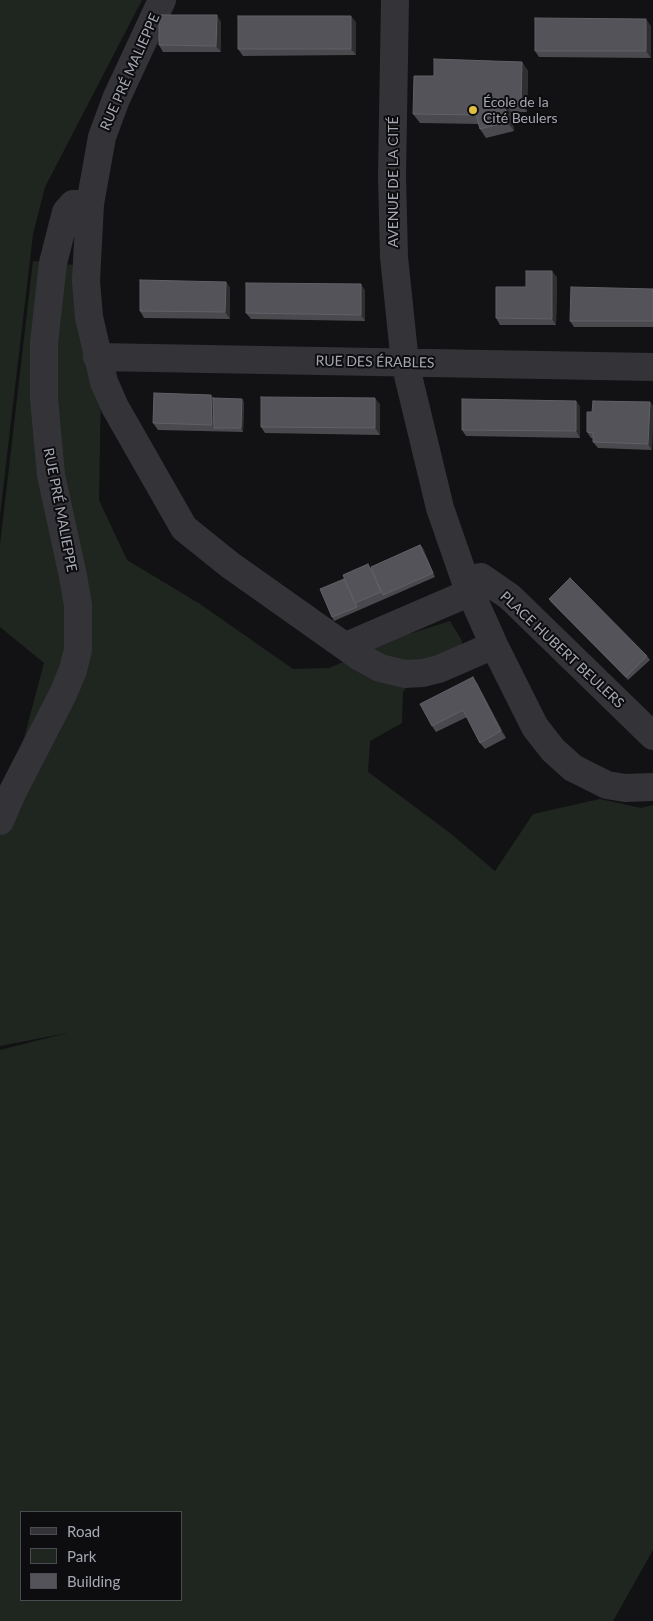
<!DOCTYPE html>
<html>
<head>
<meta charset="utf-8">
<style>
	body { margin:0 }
	#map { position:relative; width:653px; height:1621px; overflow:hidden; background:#121214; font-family:Lato,sans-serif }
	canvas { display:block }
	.legend { position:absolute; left:20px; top:1511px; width:162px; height:90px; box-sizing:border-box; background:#0d0d0f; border:1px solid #4a4b51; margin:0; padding:6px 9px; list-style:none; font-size:15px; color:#a5a7b3 }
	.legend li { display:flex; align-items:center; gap:10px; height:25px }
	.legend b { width:25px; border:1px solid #4a4b51 }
</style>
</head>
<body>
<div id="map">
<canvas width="653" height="1621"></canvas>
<ul class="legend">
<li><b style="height:6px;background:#343438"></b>Road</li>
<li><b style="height:14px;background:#1f2620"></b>Park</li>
<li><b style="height:14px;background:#535359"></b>Building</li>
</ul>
</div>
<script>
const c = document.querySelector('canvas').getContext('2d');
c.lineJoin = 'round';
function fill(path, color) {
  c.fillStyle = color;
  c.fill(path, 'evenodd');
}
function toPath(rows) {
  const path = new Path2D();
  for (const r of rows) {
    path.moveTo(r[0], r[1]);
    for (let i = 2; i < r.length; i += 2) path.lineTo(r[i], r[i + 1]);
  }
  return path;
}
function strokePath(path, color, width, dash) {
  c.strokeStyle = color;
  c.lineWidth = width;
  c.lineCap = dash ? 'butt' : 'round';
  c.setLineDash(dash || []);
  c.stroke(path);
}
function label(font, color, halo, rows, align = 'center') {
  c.font = font + ' Lato,sans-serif';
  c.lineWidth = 4;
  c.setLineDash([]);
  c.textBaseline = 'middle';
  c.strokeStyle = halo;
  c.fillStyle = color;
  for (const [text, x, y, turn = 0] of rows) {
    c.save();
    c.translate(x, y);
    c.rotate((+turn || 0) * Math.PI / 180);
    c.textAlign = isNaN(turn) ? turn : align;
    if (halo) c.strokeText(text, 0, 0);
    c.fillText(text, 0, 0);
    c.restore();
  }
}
const green = toPath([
	[0,0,142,0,45,187,33,234,0,515],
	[33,261,84,266,101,389,99,500,127,560,200,604,293,669,329,668,406,635,450,621,462,641,460,652,418,668,403,692,402,723,370,741,368,772,450,833,495,871,533,814,600,799,641,808,653,805,653,1550,613,1621,0,1621,0,1050,67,1033,0,1046,0,802,24,738,44,663,0,627,0,545],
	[21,1512,181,1512,181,1600,21,1600]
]);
const street = toPath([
	[162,0,116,99,102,137,90,204,86,281,89,317,104,382,115,407,184,528,230,565,360,657,380,668,405,674,423,673,439,669,494,645],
	[395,0,392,176,394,257,405,363,440,508,465,580,494,645,535,727,553,750,573,768,607,785,625,788,653,787],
	[97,357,653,367],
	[465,580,481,577,510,597,653,736],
	[346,646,471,592],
	[0,821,13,791,63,694,73,670,78,650,78,605,73,576,51,475,44,398,44,343,53,263,66,212,73,204,90,204]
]);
const wall = toPath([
	[221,22,221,52,163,52,159,45],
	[356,22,356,55,243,56,238,49],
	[651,26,651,58,539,57,535,51],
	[522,62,528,71,527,112,511,112,514,131,486,138,480,129,479,124,420,123,413,114,434,76],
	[557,277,556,325,500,325,496,318,526,287],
	[226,282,230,288,230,319,144,318,140,311],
	[653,289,653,327,574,327,570,321],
	[365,290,365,321,251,319,246,313],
	[211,395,213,398,244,402,243,432,158,430,153,423],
	[576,401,580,407,580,438,466,436,462,430],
	[650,402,653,406,652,450,598,448,593,442,593,438,591,438,587,432],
	[380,404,380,435,265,433,261,427],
	[420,545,423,548,435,577,334,621,332,617,371,567],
	[549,599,647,656,650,660,628,680,551,602],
	[477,683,506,738,485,749,480,743,467,717,436,732,432,726]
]);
const shadedWall = toPath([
	[217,15,221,22,221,52,216,46],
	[351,16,356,22,356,55,351,49],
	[646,19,651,26,651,58,646,51],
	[522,62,528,71,527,112,521,103],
	[505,103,511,112,514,131,507,122],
	[552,271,557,277,556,325,552,319],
	[226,282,230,288,230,319,225,312],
	[361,284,365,290,365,321,361,315],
	[211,395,215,401,214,428,212,425],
	[375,398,380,404,380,435,375,428],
	[242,399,244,402,243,432,241,428],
	[576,401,580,407,580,438,576,431],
	[650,402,653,406,652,450,648,444],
	[420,545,423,548,435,577,433,573],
	[473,677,477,683,506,738,501,731]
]);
const building = toPath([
	[159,15,217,15,216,46,159,45,159,15],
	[238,16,351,16,351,49,238,49,238,16],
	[535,18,646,19,646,51,535,51,535,18],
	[434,59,522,62,521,103,505,103,507,122,480,129,476,115,413,114,414,76,434,76,434,59],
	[526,271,552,271,552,319,496,318,496,287,526,287,526,271],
	[140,280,226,282,225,312,140,311,140,280],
	[246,283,361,284,361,315,246,313,246,283],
	[571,287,653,289,653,321,570,321,571,287],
	[154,393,211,395,212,425,153,423,154,393],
	[261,397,375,398,375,428,261,427,261,397],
	[213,398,242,399,241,428,214,428,213,398],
	[462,399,576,401,576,431,462,430,462,399],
	[593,401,650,402,648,444,593,442,593,433,587,432,587,412,592,412,593,401],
	[420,545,433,573,383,595,371,567,420,545],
	[368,564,381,592,355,603,343,575,368,564],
	[570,578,647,656,626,677,549,599,570,578],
	[344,579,355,603,357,607,332,617,320,589,344,579],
	[473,677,501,731,480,743,463,710,432,726,420,704,473,677]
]);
const markers = [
	[473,110,5,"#debf40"]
];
const streetNames = [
	["RUE PRÉ MALIEPPE",130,72,-66],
	["AVENUE DE LA CITÉ",393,182,-90],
	["RUE DES ÉRABLES",375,362,1],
	["RUE PRÉ MALIEPPE",60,510,79],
	["PLACE HUBERT BEULERS",562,650,43]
];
const poiNames = [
	["École de la",483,102],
	["Cité Beulers",483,118]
];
fill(green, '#1f2620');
strokePath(street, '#343438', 28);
fill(wall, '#49494e');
fill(shadedWall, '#2f2f32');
fill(building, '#535359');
strokePath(building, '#606067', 1);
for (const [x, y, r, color] of markers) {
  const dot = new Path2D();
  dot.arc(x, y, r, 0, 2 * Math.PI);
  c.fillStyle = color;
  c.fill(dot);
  strokePath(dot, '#0d0d0f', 2);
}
label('14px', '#a5a7b3', '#0d0d0f', streetNames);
label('14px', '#a5a7b3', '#0d0d0f', poiNames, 'left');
</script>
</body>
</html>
